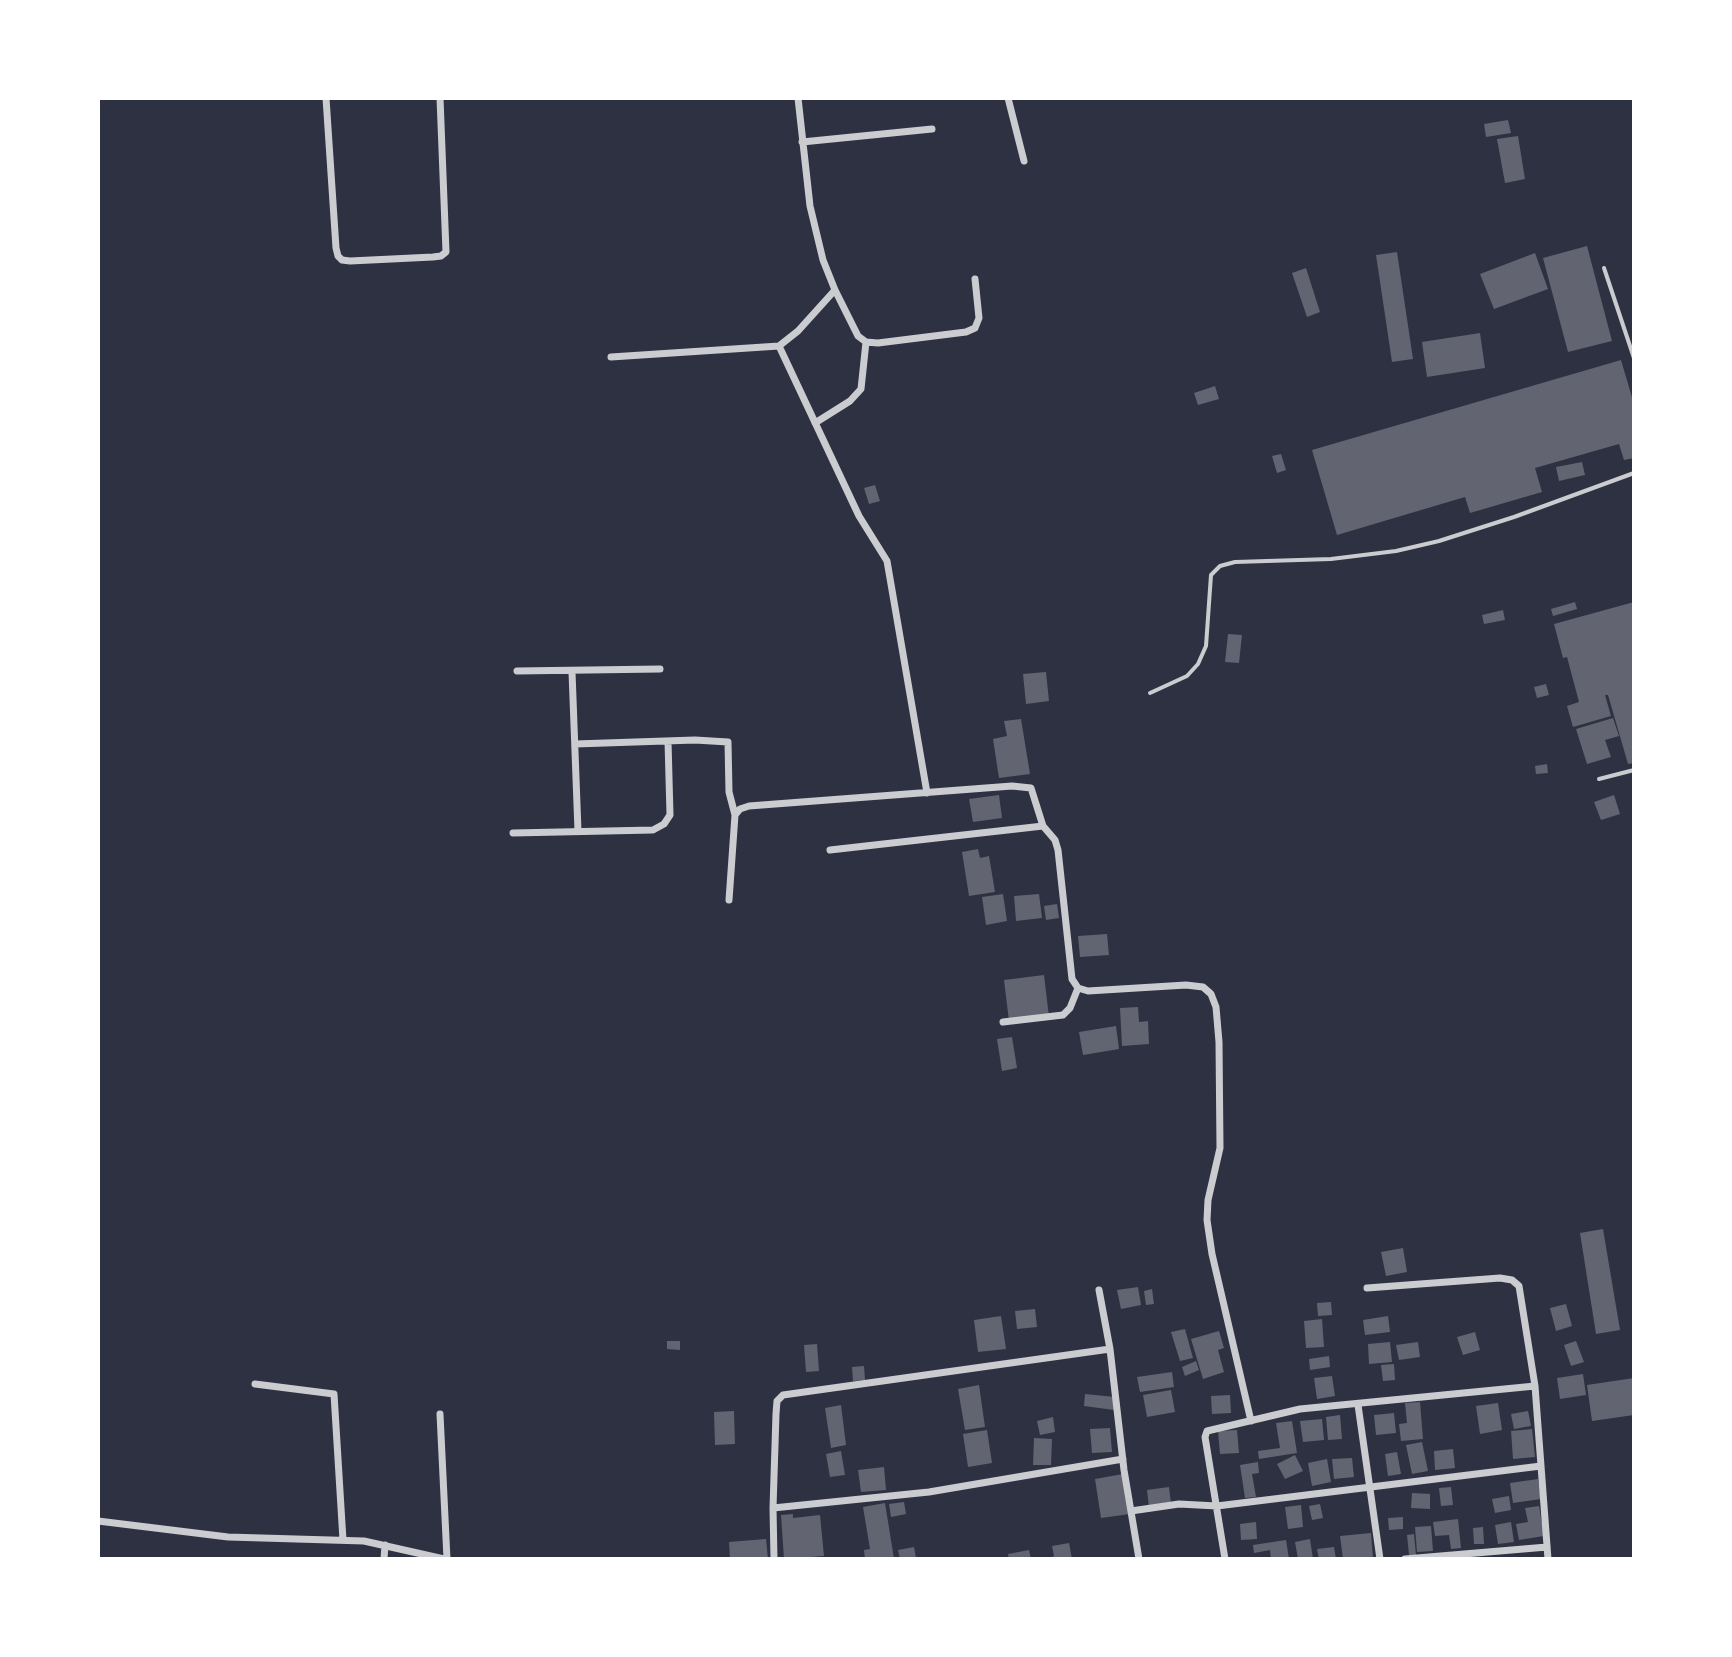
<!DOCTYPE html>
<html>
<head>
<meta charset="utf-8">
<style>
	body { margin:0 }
	#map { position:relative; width:1732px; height:1657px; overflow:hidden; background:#2d3142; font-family:"Open Sans",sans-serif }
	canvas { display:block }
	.frame { position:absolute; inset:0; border:100px solid #fff; pointer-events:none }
</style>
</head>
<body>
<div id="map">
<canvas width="1732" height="1657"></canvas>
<div class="frame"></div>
</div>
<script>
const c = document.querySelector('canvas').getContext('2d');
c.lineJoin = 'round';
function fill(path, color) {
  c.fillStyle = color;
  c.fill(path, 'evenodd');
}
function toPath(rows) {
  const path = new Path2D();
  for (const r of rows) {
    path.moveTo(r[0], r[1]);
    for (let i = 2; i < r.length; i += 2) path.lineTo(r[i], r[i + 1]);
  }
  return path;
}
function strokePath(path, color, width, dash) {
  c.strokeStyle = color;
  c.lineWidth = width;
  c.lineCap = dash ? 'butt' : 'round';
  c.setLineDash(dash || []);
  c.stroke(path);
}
const building = toPath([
	[1508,120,1511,133,1486,137,1484,124],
	[1518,136,1525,179,1505,183,1497,139],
	[1587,246,1612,341,1568,352,1543,258],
	[1397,252,1413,359,1392,362,1376,255],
	[1535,253,1548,289,1494,309,1480,274],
	[1306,268,1320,312,1307,317,1292,273],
	[1480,333,1485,368,1427,377,1422,342],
	[1621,360,1634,404,1634,458,1624,460,1619,444,1535,468,1542,492,1470,513,1465,497,1337,535,1312,450],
	[1215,386,1219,399,1198,405,1194,393],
	[1281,454,1286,470,1277,473,1272,456],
	[1582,462,1585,475,1559,481,1556,467],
	[875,485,880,501,869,504,864,488],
	[1575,602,1577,609,1553,616,1551,609],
	[1634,602,1634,763,1628,764,1608,695,1605,695,1611,716,1573,727,1567,706,1579,702,1567,657,1563,658,1554,624],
	[1503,610,1505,620,1484,624,1482,615],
	[1228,634,1242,635,1239,663,1225,662],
	[1046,672,1049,701,1026,704,1023,674],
	[1546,684,1549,695,1537,698,1534,687],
	[1613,718,1619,736,1605,740,1611,757,1587,764,1576,729],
	[1021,719,1030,774,999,778,993,739,1007,736,1004,721],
	[1547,764,1548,773,1536,774,1535,766],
	[999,795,1002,818,973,822,969,799],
	[1614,795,1620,814,1601,820,1594,802],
	[978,849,980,858,989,856,995,892,969,896,962,852],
	[1003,894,1007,921,986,925,982,897],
	[1039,894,1042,918,1016,921,1014,896],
	[1057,904,1059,918,1046,920,1044,906],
	[1107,934,1109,955,1080,957,1078,936],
	[1044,975,1049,1017,1009,1021,1004,980],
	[1138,1007,1139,1022,1148,1021,1149,1044,1122,1046,1120,1008],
	[1116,1026,1119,1049,1083,1055,1079,1032],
	[1012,1037,1017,1068,1002,1071,997,1039],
	[1603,1229,1620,1330,1596,1334,1580,1233],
	[1403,1248,1407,1272,1386,1276,1381,1252],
	[1138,1287,1141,1305,1121,1309,1117,1290],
	[1152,1289,1154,1304,1146,1305,1144,1291],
	[1331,1302,1332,1315,1318,1316,1317,1303],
	[1566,1304,1572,1326,1556,1331,1550,1308],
	[1035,1309,1037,1327,1017,1329,1015,1311],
	[1001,1316,1006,1349,978,1352,974,1320],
	[1388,1316,1390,1332,1365,1335,1363,1320],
	[1322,1319,1324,1347,1306,1348,1304,1321],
	[1185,1329,1193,1358,1180,1361,1171,1332],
	[1219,1331,1224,1348,1218,1350,1224,1372,1203,1379,1191,1339],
	[1475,1332,1480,1350,1463,1355,1457,1337],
	[667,1341,680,1341,680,1350,667,1349],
	[1576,1341,1584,1362,1571,1366,1564,1345],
	[1390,1342,1392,1362,1369,1364,1368,1344],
	[1418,1342,1420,1357,1399,1360,1396,1345],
	[817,1344,819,1371,806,1372,804,1345],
	[1329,1356,1330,1367,1310,1370,1309,1359],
	[1196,1361,1199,1370,1185,1376,1182,1367],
	[1394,1364,1395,1380,1383,1381,1381,1365],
	[864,1366,865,1380,853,1381,852,1367],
	[1172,1372,1174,1387,1140,1392,1137,1377],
	[1583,1374,1586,1395,1560,1399,1557,1378],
	[1332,1376,1335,1396,1317,1399,1314,1378],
	[1634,1378,1634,1415,1592,1421,1587,1385],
	[979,1385,985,1427,965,1430,958,1389],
	[1171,1390,1175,1412,1147,1417,1143,1395],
	[1085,1394,1115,1397,1114,1410,1084,1406],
	[1230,1395,1231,1413,1212,1414,1211,1396],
	[1420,1402,1423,1439,1401,1441,1399,1424,1407,1423,1405,1403],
	[1498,1403,1502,1430,1480,1434,1476,1406],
	[841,1405,846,1445,831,1448,825,1408],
	[734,1411,735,1444,715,1445,714,1412],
	[1528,1411,1531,1426,1514,1429,1511,1414],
	[1394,1413,1396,1433,1376,1435,1374,1415],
	[1340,1415,1342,1439,1328,1440,1326,1417],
	[1053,1417,1055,1432,1040,1435,1037,1421],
	[1322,1419,1324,1440,1303,1442,1300,1421],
	[1292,1421,1297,1453,1259,1459,1258,1451,1280,1448,1276,1423],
	[1110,1428,1112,1452,1092,1453,1090,1429],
	[1532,1429,1535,1457,1513,1459,1511,1431],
	[987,1430,992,1463,968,1467,963,1434],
	[1237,1430,1239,1453,1220,1454,1218,1431],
	[1034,1438,1052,1439,1051,1465,1033,1465],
	[1422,1442,1428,1471,1412,1474,1406,1445],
	[1453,1449,1455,1468,1435,1470,1434,1451],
	[841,1451,845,1475,830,1477,826,1454],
	[1397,1452,1401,1474,1388,1476,1385,1454],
	[1295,1455,1303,1471,1285,1479,1277,1464],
	[1352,1458,1354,1477,1334,1479,1332,1459],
	[1327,1459,1331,1482,1312,1486,1308,1463],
	[1258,1462,1259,1473,1252,1474,1256,1497,1245,1498,1240,1465],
	[884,1467,886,1490,861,1492,858,1470],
	[1123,1474,1130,1514,1101,1518,1095,1479],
	[1538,1479,1541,1499,1513,1503,1510,1483],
	[1169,1487,1171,1504,1149,1507,1147,1490],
	[1451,1487,1453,1505,1441,1506,1439,1488],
	[1412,1493,1430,1494,1430,1509,1411,1508],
	[1509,1496,1511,1510,1495,1513,1492,1499],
	[904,1502,906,1514,891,1517,889,1504],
	[885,1503,894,1559,865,1559,864,1550,870,1549,863,1507],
	[1320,1504,1323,1518,1312,1520,1309,1506],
	[1301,1505,1303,1527,1288,1529,1285,1507],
	[1539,1506,1544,1536,1519,1540,1516,1524,1528,1522,1525,1508],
	[793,1514,793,1518,820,1515,824,1556,784,1559,781,1515],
	[1403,1517,1403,1529,1389,1530,1388,1518],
	[1458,1519,1461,1548,1451,1549,1449,1535,1435,1536,1433,1522],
	[1256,1522,1257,1539,1241,1540,1240,1524],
	[1511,1522,1514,1542,1498,1544,1495,1525],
	[1431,1526,1433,1551,1417,1552,1415,1527],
	[1483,1527,1484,1544,1474,1544,1473,1528],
	[1371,1533,1373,1559,1343,1559,1340,1536],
	[1414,1534,1416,1555,1409,1555,1407,1535],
	[766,1539,768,1559,730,1559,729,1542],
	[1310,1539,1313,1559,1298,1559,1295,1542],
	[1286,1540,1289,1559,1271,1559,1270,1550,1254,1553,1253,1545],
	[1069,1543,1072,1559,1048,1559,1054,1556,1052,1546],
	[914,1547,916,1558,900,1559,898,1550],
	[1334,1547,1336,1559,1319,1559,1317,1549],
	[1029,1550,1031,1559,1009,1559,1008,1554]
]);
const service = toPath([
	[1604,268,1634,358],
	[1150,693,1187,676,1198,664,1206,646,1211,575,1220,566,1235,562,1331,559,1396,551,1439,541,1514,517,1634,473],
	[1599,779,1634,770]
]);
const minor = toPath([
	[326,98,336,248,338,256,342,260,350,261,433,257,441,256,446,252,440,98],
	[798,98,810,206,823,260,835,290,858,336,866,342,878,343,966,332,975,328,979,318,975,279],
	[1008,98,1024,161],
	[802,142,932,129],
	[779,346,859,516,887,561,927,793],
	[611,357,779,346,798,331,835,290],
	[815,423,850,401,861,389,866,342],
	[517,671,660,669],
	[572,672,578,831],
	[575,744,695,740,728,742,729,792,735,815],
	[513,833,653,830,664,824,670,815,668,741],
	[830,850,1043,826],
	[729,900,735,815,740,809,749,806,1012,786,1031,788,1043,826,1055,840,1058,850,1072,979,1078,988,1088,991,1186,985,1203,987,1211,994,1216,1007,1219,1042,1220,1148,1208,1200,1207,1220,1212,1254,1251,1421],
	[1003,1022,1063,1015,1070,1008,1078,988],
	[1367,1288,1500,1278,1512,1280,1519,1286,1535,1386,1548,1559],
	[1099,1290,1110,1349,1124,1470,1139,1559],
	[255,1384,334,1394,343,1540],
	[1358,1405,1380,1559],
	[440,1414,447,1559],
	[773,1508,929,1492,1123,1459],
	[1131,1511,1179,1504,1217,1506,1541,1466],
	[98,1521,228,1537,364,1541,444,1559],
	[384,1559,385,1545],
	[774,1559,773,1508,776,1414,777,1401,783,1395,1110,1349],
	[1225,1559,1205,1437,1207,1431,1300,1409,1535,1386],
	[1405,1559,1547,1547]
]);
fill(building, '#626471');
strokePath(service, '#caccd0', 4);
strokePath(minor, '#caccd0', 7);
</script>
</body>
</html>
